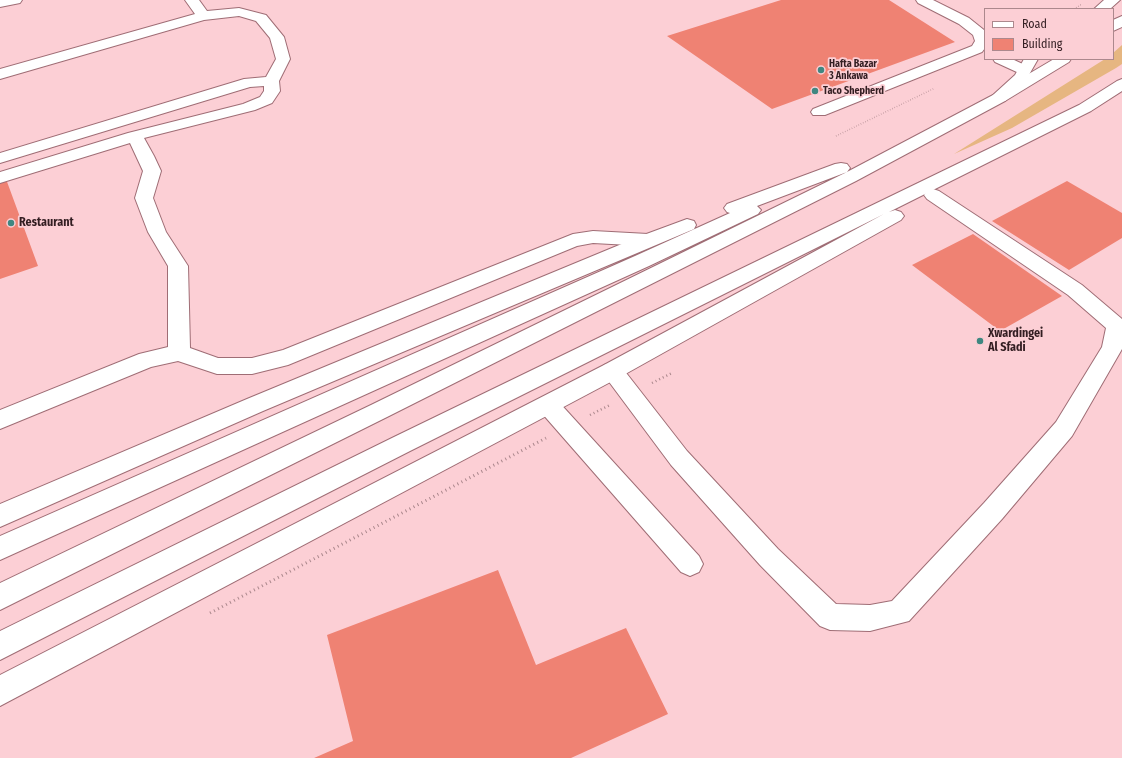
<!DOCTYPE html>
<html>
<head>
<meta charset="utf-8">
<style>
	body { margin:0 }
	#map { position:relative; width:1122px; height:758px; overflow:hidden; background:#fccfd5; font-family:"Fira Sans Condensed",sans-serif }
	canvas { display:block }
	.legend { position:absolute; left:984px; top:8px; width:130px; height:52px; box-sizing:border-box; background:#fccfd5; border:1px solid #ac888d; margin:0; padding:5px 7px; list-style:none; font-size:12px; color:#331e22 }
	.legend li { display:flex; align-items:center; gap:8px; height:20px }
	.legend b { width:20px; border:1px solid #ac888d }
</style>
</head>
<body>
<div id="map">
<canvas width="1122" height="758"></canvas>
<ul class="legend">
<li><b style="height:5px;background:#fff"></b>Road</li>
<li><b style="height:11px;background:#ef8273"></b>Building</li>
</ul>
</div>
<script>
const c = document.querySelector('canvas').getContext('2d');
c.lineJoin = 'round';
function fill(path, color) {
  c.fillStyle = color;
  c.fill(path, 'evenodd');
}
function toPath(rows) {
  const path = new Path2D();
  for (const r of rows) {
    path.moveTo(r[0], r[1]);
    for (let i = 2; i < r.length; i += 2) path.lineTo(r[i], r[i + 1]);
  }
  return path;
}
function strokePath(path, color, width, dash) {
  c.strokeStyle = color;
  c.lineWidth = width;
  c.lineCap = dash ? 'butt' : 'round';
  c.setLineDash(dash || []);
  c.stroke(path);
}
function label(font, color, halo, rows, align = 'center') {
  c.font = font + ' "Fira Sans Condensed",sans-serif';
  c.lineWidth = 3.5;
  c.setLineDash([]);
  c.textBaseline = 'middle';
  c.strokeStyle = halo;
  c.fillStyle = color;
  for (const [text, x, y, turn = 0] of rows) {
    c.save();
    c.translate(x, y);
    c.rotate((+turn || 0) * Math.PI / 180);
    c.textAlign = isNaN(turn) ? turn : align;
    if (halo) c.strokeText(text, 0, 0);
    c.fillText(text, 0, 0);
    c.restore();
  }
}
const green = toPath([
	[1122,45,1122,64,1116,68,1012,128,954,154,1105,59,1113,59,1113,53]
]);
const building = toPath([
	[781,0,889,0,955,42,772,109,667,36],
	[6,179,38,266,0,279,0,181],
	[1067,181,1122,213,1122,238,1069,270,992,221],
	[973,234,1062,296,1000,331,912,265],
	[498,570,536,665,626,628,668,714,571,758,314,758,353,741,327,635]
]);
const pathFar2 = toPath([
	[1074,9,1082,4],
	[836,136,935,88]
]);
const pathFar1 = toPath([
	[652,383,672,373],
	[590,415,610,405]
]);
const path = toPath([
	[210,613,546,438]
]);
const minor = toPath([
	[0,0,22,0,20,3,0,7,0,0],
	[185,0,199,0,207,11,239,8,266,15,284,37,290,59,279,81,280,91,272,103,255,110,144,138,154,156,161,171,153,198,166,232,188,266,190,348,218,358,252,358,283,350,573,234,593,231,648,234,655,236,657,240,655,244,648,246,593,243,577,246,288,365,252,374,217,374,178,361,151,367,0,429,0,410,139,354,168,347,168,266,148,232,135,198,143,171,130,143,0,183,0,172,128,133,243,104,260,97,264,91,264,86,250,87,0,163,0,153,244,79,266,77,276,59,270,38,256,21,239,16,204,20,0,79,0,69,195,14,185,0],
	[916,0,933,0,969,18,984,30,985,48,982,52,825,115,813,115,811,112,813,109,972,46,975,41,973,35,959,24,918,3,916,0],
	[993,59,1012,59,1029,67,1031,70,1029,73,1019,73,995,62,993,59],
	[933,189,939,191,1082,285,1122,319,1122,349,1072,436,1002,519,909,621,870,631,830,630,820,626,760,565,671,465,601,371,604,365,612,363,620,365,687,451,778,549,836,604,870,605,892,601,984,503,1056,422,1102,347,1106,328,1068,295,927,199,924,195,927,191,933,189],
	[548,396,556,399,699,556,703,564,699,572,690,576,681,572,540,411,537,405,540,399,548,396]
]);
const major = toPath([
	[1104,0,1120,0,1110,9,1094,9,1104,0],
	[1024,59,1038,59,1026,80,1005,101,993,101,991,98,993,95,1015,75,1024,59]
]);
const highway = toPath([
	[1122,16,1122,27,1113,31,1113,20,1122,16],
	[1054,59,1071,59,1069,62,1005,101,856,181,387,417,0,610,0,583,371,405,847,172,757,206,761,210,758,214,649,266,0,560,0,536,635,256,730,213,727,212,724,208,727,204,835,164,841,163,847,164,850,168,847,172,993,95,1054,59],
	[1122,79,1122,91,1091,111,889,212,895,210,901,212,904,216,901,220,620,377,0,706,0,675,604,365,884,214,410,451,0,660,0,631,394,437,1079,105,1117,81,1122,79],
	[687,219,694,221,696,225,694,229,263,411,0,527,0,504,247,399,641,236,687,219]
]);
const markers = [
	[821,70,4,"#3f8781"],
	[815,91,4,"#3f8781"],
	[11,223,4,"#3f8781"],
	[980,341,4,"#3f8781"]
];
const farPoinames = [
	["Hafta Bazar",829,64],
	["3 Ankawa",829,76],
	["Taco Shepherd",823,91]
];
const poiNames = [
	["Restaurant",19,223],
	["Xwardingei",988,334],
	["Al Sfadi",988,348]
];
fill(green, '#e6b681');
fill(building, '#ef8273');
strokePath(minor, '#9f6d75', 2);
strokePath(major, '#9f6d75', 2);
strokePath(highway, '#9f6d75', 2);
strokePath(pathFar2, '#aa878c', 1.5, [0.5, 2]);
strokePath(pathFar1, '#aa878c', 2.5, [1, 3]);
strokePath(path, '#aa878c', 3, [1, 3.5]);
fill(minor, '#fff');
fill(major, '#fff');
fill(highway, '#fff');
for (const [x, y, r, color] of markers) {
  const dot = new Path2D();
  dot.arc(x, y, r, 0, 2 * Math.PI);
  c.fillStyle = color;
  c.fill(dot);
  strokePath(dot, '#fccfd5', 1.5);
}
label('bold 10px', '#331e22', '#fccfd5', farPoinames, 'left');
label('bold 12px', '#331e22', '#fccfd5', poiNames, 'left');
</script>
</body>
</html>
